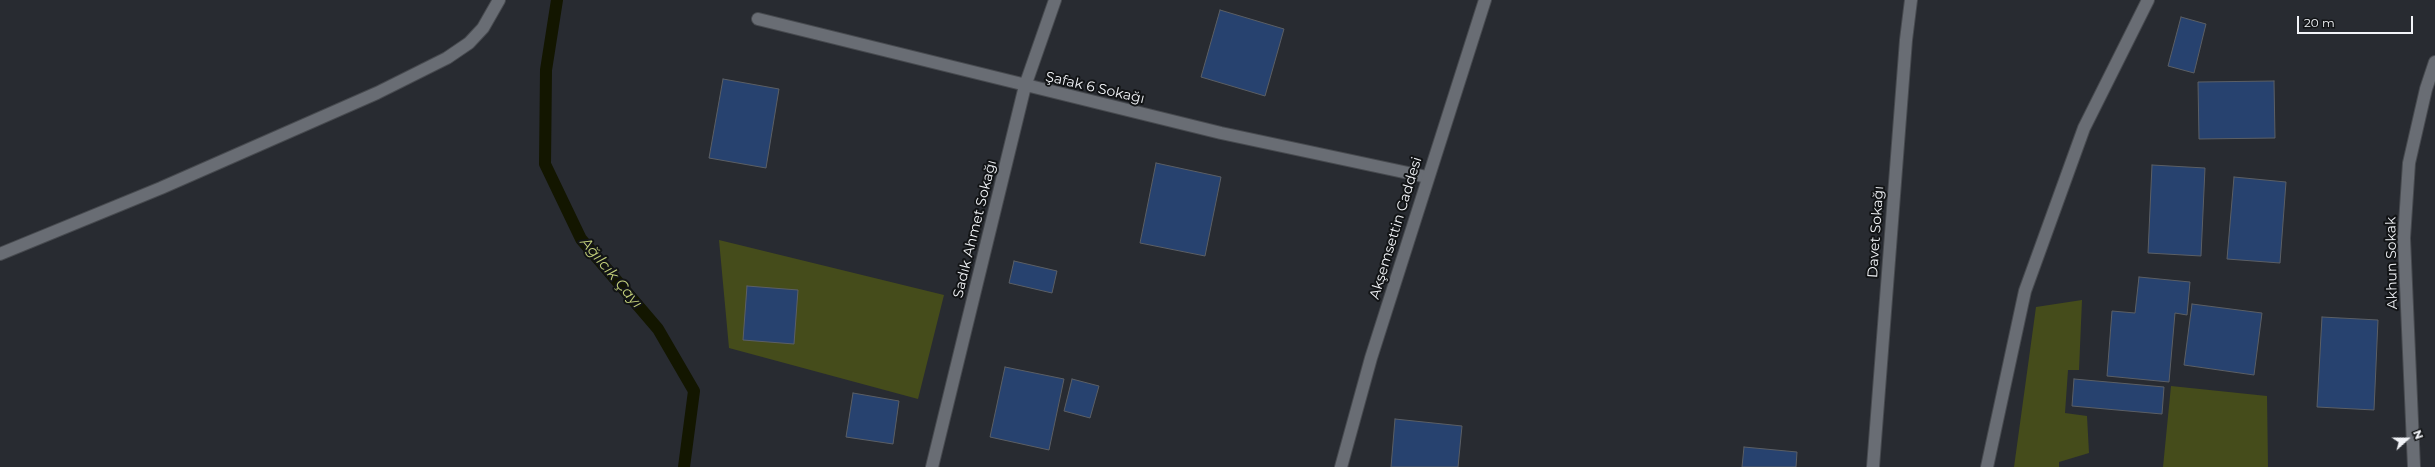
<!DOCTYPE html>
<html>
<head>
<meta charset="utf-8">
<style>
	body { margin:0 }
	#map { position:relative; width:2435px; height:467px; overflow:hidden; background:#282b31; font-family:Montserrat,sans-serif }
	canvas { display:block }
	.north { position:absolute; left:2387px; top:419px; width:40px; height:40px; -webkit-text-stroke:3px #121416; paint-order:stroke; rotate:69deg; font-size:11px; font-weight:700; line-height:16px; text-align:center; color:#f2f4f8 }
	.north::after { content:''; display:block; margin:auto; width:14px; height:18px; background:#f2f4f8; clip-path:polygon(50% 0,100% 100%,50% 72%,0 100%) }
	.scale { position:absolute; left:2297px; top:16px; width:116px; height:18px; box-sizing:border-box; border:2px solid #f2f4f8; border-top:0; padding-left:5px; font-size:12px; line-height:14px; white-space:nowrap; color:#f2f4f8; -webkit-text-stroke:3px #121416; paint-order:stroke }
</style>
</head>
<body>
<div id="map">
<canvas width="2435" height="467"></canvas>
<div class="north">N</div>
<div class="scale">20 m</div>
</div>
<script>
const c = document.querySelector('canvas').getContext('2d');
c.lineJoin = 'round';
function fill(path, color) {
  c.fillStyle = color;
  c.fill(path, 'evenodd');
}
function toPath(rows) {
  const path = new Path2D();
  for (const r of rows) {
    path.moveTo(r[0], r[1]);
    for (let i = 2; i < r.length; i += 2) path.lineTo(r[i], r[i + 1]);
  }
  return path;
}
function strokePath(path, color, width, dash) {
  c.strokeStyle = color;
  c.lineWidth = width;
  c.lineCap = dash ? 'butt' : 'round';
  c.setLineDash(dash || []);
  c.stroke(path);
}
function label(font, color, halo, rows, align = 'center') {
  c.font = font + ' Montserrat,sans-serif';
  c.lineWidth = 4;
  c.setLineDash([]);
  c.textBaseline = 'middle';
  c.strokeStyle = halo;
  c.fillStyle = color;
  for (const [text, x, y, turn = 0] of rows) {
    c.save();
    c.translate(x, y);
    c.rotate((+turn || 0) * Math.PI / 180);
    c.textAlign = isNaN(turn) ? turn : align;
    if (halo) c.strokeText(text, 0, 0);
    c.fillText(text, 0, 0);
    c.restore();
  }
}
const green = toPath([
	[719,240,944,295,918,399,729,348],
	[2082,300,2079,370,2068,370,2065,413,2087,416,2089,453,2059,462,2059,467,2014,467,2036,307],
	[2171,386,2267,396,2268,467,2163,467]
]);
const stream = toPath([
	[557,0,546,70,545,164,581,239,658,329,694,391,684,467]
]);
const building = toPath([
	[1220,10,1284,29,1265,96,1201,77,1220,10],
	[2181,17,2206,24,2194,73,2168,66,2181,17],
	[723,79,779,89,766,168,709,158,723,79],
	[2274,81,2275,138,2199,139,2198,82,2274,81],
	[1156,163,1221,177,1205,256,1140,243,1156,163],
	[2152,165,2205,168,2201,256,2148,253,2152,165],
	[2234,177,2286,182,2280,263,2227,259,2234,177],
	[1014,261,1057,271,1052,293,1009,283,1014,261],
	[2139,277,2190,282,2187,315,2175,313,2169,382,2107,376,2112,311,2135,313,2139,277],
	[747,286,798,290,794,344,743,340,747,286],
	[2192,304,2262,313,2254,375,2184,365,2192,304],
	[2322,317,2378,320,2374,410,2317,407,2322,317],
	[1005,367,1064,379,1049,450,990,437,1005,367],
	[1072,379,1099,386,1090,418,1064,411,1072,379],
	[2074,379,2164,387,2162,414,2072,406,2074,379],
	[853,393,899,401,893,444,846,437,853,393],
	[1395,419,1462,426,1458,467,1391,467,1395,419],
	[1744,447,1797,452,1796,467,1742,467,1744,447]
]);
const service = toPath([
	[1987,467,2025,291,2084,128,2148,0]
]);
const minor = toPath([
	[758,19,1221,133,1427,177],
	[0,254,161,188,377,93,447,58,469,43,483,28,499,0],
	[932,467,1025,86,1055,0],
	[1873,467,1906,40,1911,0],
	[2414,467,2404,238,2409,163,2426,89,2435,62]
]);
const tertiary = toPath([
	[1341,467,1371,358,1485,0]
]);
const streetNames = [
	["Şafak 6 Sokağı",1095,88,13],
	["Akşemsettin Caddesi",1396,228,-73],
	["Sadık Ahmet Sokağı",975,229,-76],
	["Davet Sokağı",1876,232,-86],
	["Akhun Sokak",2392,263,-91]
];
const waterNames = [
	["Ağılcık Çayı",611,273,50]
];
fill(green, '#454c1b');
strokePath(stream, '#131600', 12);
fill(building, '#27426f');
strokePath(building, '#5b5f65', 1);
strokePath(service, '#474a4f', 14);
strokePath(minor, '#474a4f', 14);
strokePath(tertiary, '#474a4f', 14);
strokePath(service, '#696d74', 12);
strokePath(minor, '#696d74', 12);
strokePath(tertiary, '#696d74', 12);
label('14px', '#f2f4f8', '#121416', streetNames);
label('italic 15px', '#c4d17a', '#121416', waterNames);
</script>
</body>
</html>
